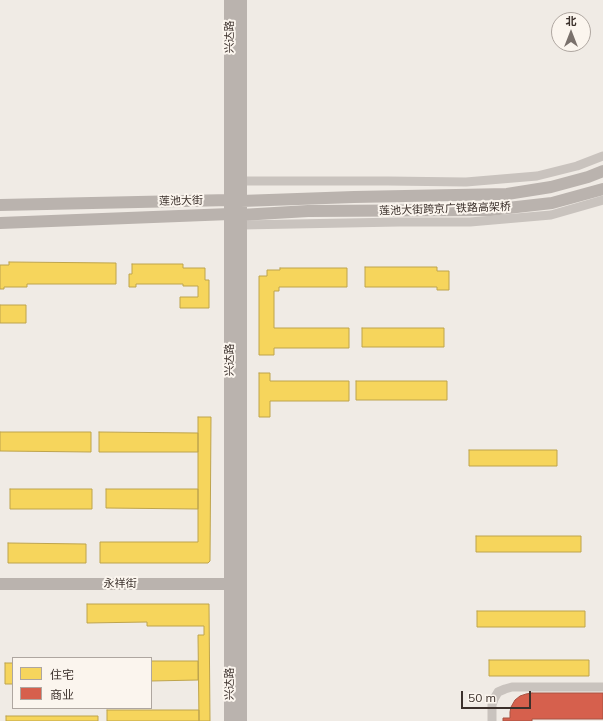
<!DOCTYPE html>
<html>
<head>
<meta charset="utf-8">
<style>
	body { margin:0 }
	#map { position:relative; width:603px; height:721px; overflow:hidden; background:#f0ebe5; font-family:Mulish,"Noto Sans SC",sans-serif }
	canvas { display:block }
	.legend { position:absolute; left:12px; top:657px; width:140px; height:52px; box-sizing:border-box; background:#fbf5ee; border:1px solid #aea6a0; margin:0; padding:5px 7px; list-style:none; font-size:12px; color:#3b302b }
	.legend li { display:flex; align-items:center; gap:8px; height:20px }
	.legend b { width:20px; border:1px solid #aea6a0 }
	.north { position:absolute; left:551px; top:12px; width:40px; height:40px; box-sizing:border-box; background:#fbf5ee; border:1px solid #aea6a0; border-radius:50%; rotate:0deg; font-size:11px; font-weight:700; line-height:16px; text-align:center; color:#3b302b }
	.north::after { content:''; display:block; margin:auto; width:14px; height:18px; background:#7a716c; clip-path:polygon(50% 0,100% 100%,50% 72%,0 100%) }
	.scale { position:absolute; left:461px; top:691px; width:70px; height:18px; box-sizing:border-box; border:2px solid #3b302b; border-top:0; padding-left:5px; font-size:12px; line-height:14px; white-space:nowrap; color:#3b302b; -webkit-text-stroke:3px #fbf5ee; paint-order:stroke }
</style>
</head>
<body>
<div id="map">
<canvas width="603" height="721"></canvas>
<ul class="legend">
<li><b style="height:11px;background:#f6d55c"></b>住宅</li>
<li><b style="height:11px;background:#d6604d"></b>商业</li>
</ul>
<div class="north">北</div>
<div class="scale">50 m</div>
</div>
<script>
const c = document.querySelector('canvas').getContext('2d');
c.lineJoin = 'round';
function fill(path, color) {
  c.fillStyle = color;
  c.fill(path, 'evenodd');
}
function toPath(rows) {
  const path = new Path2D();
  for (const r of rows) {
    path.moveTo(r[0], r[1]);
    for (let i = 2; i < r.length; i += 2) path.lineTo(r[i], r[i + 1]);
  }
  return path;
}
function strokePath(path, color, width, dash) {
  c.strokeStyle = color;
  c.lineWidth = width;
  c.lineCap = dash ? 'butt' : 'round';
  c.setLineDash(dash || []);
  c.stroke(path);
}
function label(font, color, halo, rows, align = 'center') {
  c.font = font + ' Mulish,"Noto Sans SC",sans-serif';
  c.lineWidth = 4;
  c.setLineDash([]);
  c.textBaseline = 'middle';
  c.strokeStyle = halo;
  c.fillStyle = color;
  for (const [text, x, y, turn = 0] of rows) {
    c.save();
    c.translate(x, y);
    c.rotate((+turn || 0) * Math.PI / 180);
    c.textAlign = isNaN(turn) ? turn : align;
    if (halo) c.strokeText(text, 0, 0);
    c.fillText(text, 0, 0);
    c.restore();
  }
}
const homes = toPath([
	[9,262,116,263,116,284,27,284,27,287,4,287,4,289,0,289,0,265,9,265,9,262],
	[132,264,183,264,183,268,205,268,205,280,209,280,209,308,180,308,180,297,198,297,198,286,183,286,183,284,136,284,136,287,129,287,129,274,132,274,132,264],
	[365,267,437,267,437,271,449,271,449,290,437,290,437,287,365,287,365,267],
	[280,268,347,268,347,287,279,287,279,291,274,291,274,328,349,328,349,348,274,348,274,355,259,355,259,276,267,276,267,270,280,270,280,268],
	[0,305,26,305,26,323,0,323,0,305],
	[362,328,444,328,444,347,362,347,362,328],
	[259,373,270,373,270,381,349,381,349,401,270,401,270,417,259,417,259,373],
	[356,381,447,381,447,400,356,400,356,381],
	[198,417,211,417,210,561,208,563,100,563,100,542,198,542,198,417],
	[0,432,91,432,91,452,0,451,0,432],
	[99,432,198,433,198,452,99,452,99,432],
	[469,450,557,450,557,466,469,466,469,450],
	[10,489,92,489,92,509,10,509,10,489],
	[106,489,198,489,198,509,106,508,106,489],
	[476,536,581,536,581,552,476,552,476,536],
	[8,543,86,544,86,563,8,563,8,543],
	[87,604,209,604,210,721,199,721,198,635,204,635,204,626,147,626,147,622,87,623,87,604],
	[477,611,585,611,585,627,477,627,477,611],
	[489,660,589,660,589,676,489,676,489,660],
	[151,661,198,661,198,680,151,681,151,661],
	[5,663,13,663,13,684,5,684,5,663],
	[107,710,199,710,199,721,107,721,107,710],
	[6,716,98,716,98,721,6,721,6,716]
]);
const shops = toPath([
	[532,693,603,693,603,719,532,719,532,721,503,721,503,718,510,718,510,712,511,707,515,700,520,696,526,694,532,693]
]);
const street = toPath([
	[241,181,388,181,466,182,537,176,577,166,603,156],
	[241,225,399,222,470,222,551,215,603,200],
	[492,721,492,705,494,699,498,692,505,689,512,687,603,687]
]);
const secondary = toPath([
	[230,0,230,721],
	[241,0,241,721],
	[0,205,230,200,241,201,354,197,507,194,551,187,588,177,603,171],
	[0,223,230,214,241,215,308,211,490,210,552,203,603,189],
	[0,584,239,584]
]);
const streetNames = [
	["兴达路",230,37,-90],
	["莲池大街",181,201,-1],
	["莲池大街跨京广铁路高架桥",445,209,-2],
	["兴达路",230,360,-90],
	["永祥街",120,584],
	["兴达路",230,684,-90]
];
fill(homes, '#f6d55c');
strokePath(homes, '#bea44d', 1);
fill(shops, '#d6604d');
strokePath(shops, '#a85243', 1);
strokePath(street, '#c9c3be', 9);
strokePath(secondary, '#bab3ae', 12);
label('11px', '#3b302b', '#fbf5ee', streetNames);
</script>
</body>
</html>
